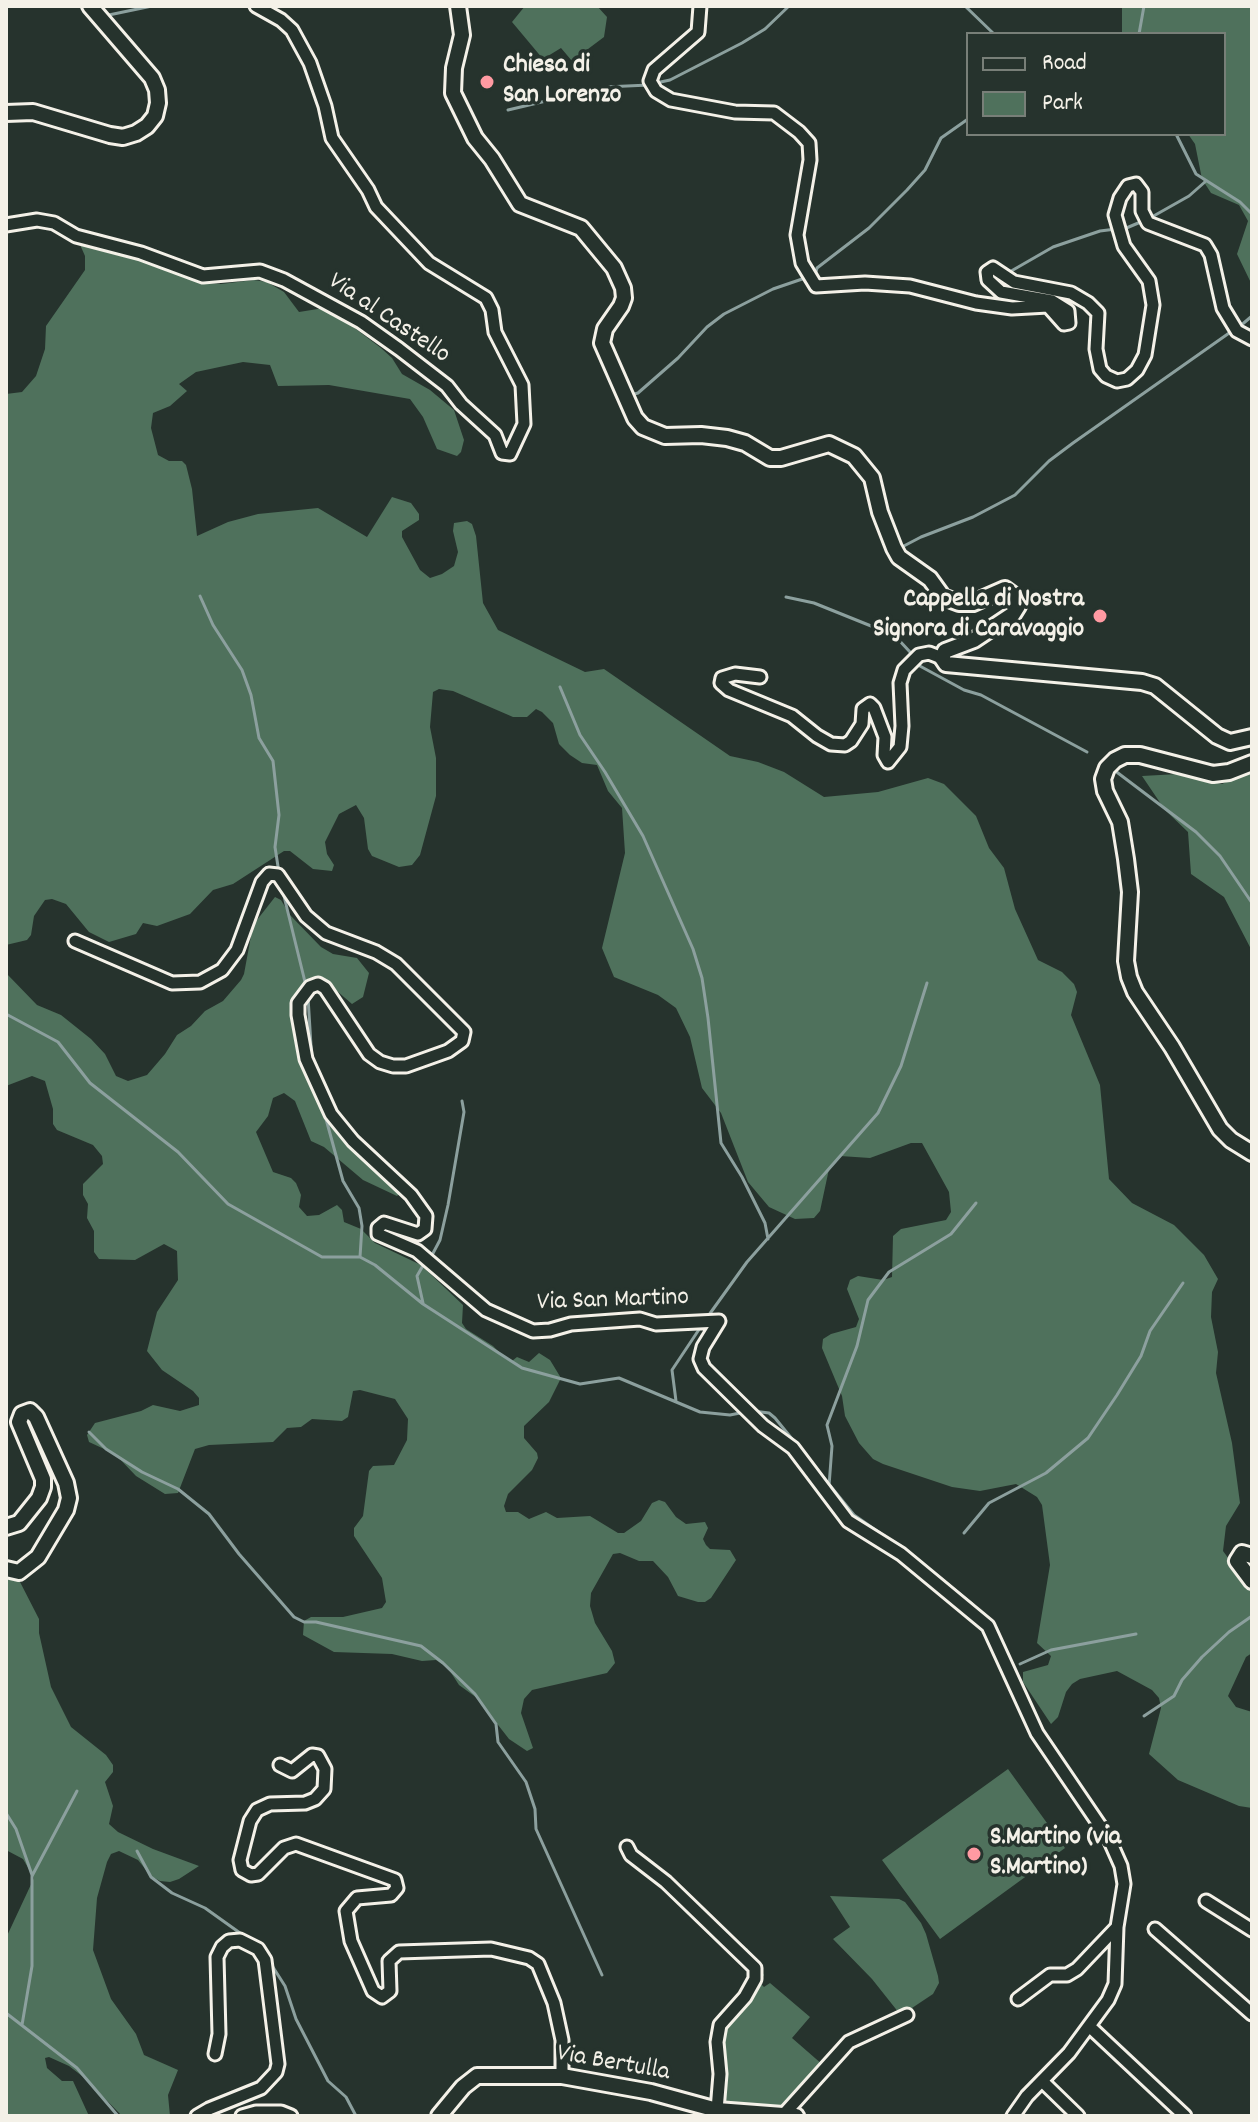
<!DOCTYPE html>
<html>
<head>
<meta charset="utf-8">
<style>
	body { margin:0 }
	#map { position:relative; width:1258px; height:2122px; overflow:hidden; background:#26332d; font-family:Dekko,sans-serif }
	canvas { display:block }
	.frame { position:absolute; inset:0; border:8px solid #f4f1e8; pointer-events:none }
	.legend { position:absolute; left:966px; top:32px; width:260px; height:104px; box-sizing:border-box; background:#26332d; border:2px solid #787f78; margin:0; padding:10px 14px; list-style:none; font-size:24px; color:#f4f1e8 }
	.legend li { display:flex; align-items:center; gap:16px; height:40px }
	.legend b { width:40px; border:2px solid #787f78 }
</style>
</head>
<body>
<div id="map">
<canvas width="1258" height="2122"></canvas>
<div class="frame"></div>
<ul class="legend">
<li><b style="height:10px;background:#26332d"></b>Road</li>
<li><b style="height:22px;background:#4f715c"></b>Park</li>
</ul>
</div>
<script>
const c = document.querySelector('canvas').getContext('2d');
c.lineJoin = 'round';
function fill(path, color) {
  c.fillStyle = color;
  c.fill(path, 'evenodd');
}
function toPath(rows) {
  const path = new Path2D();
  for (const r of rows) {
    path.moveTo(r[0], r[1]);
    for (let i = 2; i < r.length; i += 2) path.lineTo(r[i], r[i + 1]);
  }
  return path;
}
function strokePath(path, color, width, dash) {
  c.strokeStyle = color;
  c.lineWidth = width;
  c.lineCap = dash ? 'butt' : 'round';
  c.setLineDash(dash || []);
  c.stroke(path);
}
function label(font, color, halo, rows, align = 'center') {
  c.font = font + ' Dekko,sans-serif';
  c.lineWidth = 7;
  c.setLineDash([]);
  c.textBaseline = 'middle';
  c.strokeStyle = halo;
  c.fillStyle = color;
  for (const [text, x, y, turn = 0] of rows) {
    c.save();
    c.translate(x, y);
    c.rotate((+turn || 0) * Math.PI / 180);
    c.textAlign = isNaN(turn) ? turn : align;
    if (halo) c.strokeText(text, 0, 0);
    c.fillText(text, 0, 0);
    c.restore();
  }
}
const green = toPath([
	[525,6,597,6,607,17,604,37,572,61,561,48,543,59,512,22],
	[1122,6,1252,6,1252,285,1237,254,1248,221,1239,205,1211,193,1202,179,1195,144,1188,134,1224,134,1224,34,1122,34],
	[78,240,151,261,177,274,208,283,221,284,254,280,267,282,284,292,299,312,324,308,340,317,381,348,392,358,402,374,430,390,454,410,464,440,461,452,457,456,437,449,423,417,410,399,329,385,278,386,270,365,243,362,196,372,179,384,187,391,170,406,153,413,151,428,158,455,169,461,182,461,186,465,192,489,197,536,228,522,258,514,318,508,367,537,392,497,411,503,419,514,419,520,402,531,402,537,420,570,430,578,442,574,454,566,458,552,453,531,454,523,467,521,472,524,476,536,483,603,498,630,585,672,604,669,730,756,758,762,784,772,824,797,878,792,928,778,944,784,976,816,989,848,1004,868,1015,909,1038,960,1062,972,1074,984,1077,992,1071,1015,1100,1085,1109,1179,1132,1203,1174,1225,1204,1255,1218,1279,1212,1292,1211,1317,1218,1352,1216,1373,1232,1443,1240,1503,1226,1526,1223,1551,1252,1590,1252,1653,1246,1657,1228,1696,1236,1707,1252,1712,1252,1808,1239,1806,1178,1780,1149,1754,1161,1708,1159,1698,1152,1690,1117,1671,1080,1679,1072,1684,1066,1692,1058,1717,1051,1724,1023,1682,1023,1672,1048,1665,1051,1656,1037,1643,1050,1565,1042,1505,1037,1497,1016,1484,980,1491,952,1487,883,1464,873,1459,859,1443,845,1416,842,1396,822,1348,823,1339,831,1334,856,1327,859,1319,847,1289,850,1280,858,1276,883,1280,892,1277,893,1236,901,1229,946,1220,951,1212,949,1192,922,1143,911,1143,870,1158,840,1156,829,1169,820,1211,814,1218,795,1219,769,1207,748,1182,721,1113,702,1088,690,1037,676,1008,658,995,614,977,602,948,625,853,622,808,608,791,597,765,582,763,570,755,559,744,553,723,542,712,536,709,527,717,513,717,453,691,439,689,433,692,430,727,436,758,436,796,420,855,412,865,399,867,372,856,368,849,364,818,356,805,339,814,325,842,327,854,334,865,332,871,313,869,290,851,284,851,233,884,213,890,190,914,157,926,143,923,136,934,109,942,89,932,66,904,52,899,45,900,34,916,31,935,27,940,6,945,6,394,22,392,36,376,45,349,46,326,85,270,85,256],
	[1252,770,1252,951,1224,897,1191,874,1188,832,1165,810,1142,776,1178,774,1222,784],
	[275,897,281,900,290,915,321,947,333,954,357,958,369,973,363,997,352,1004,330,985,317,979,310,979,294,999,291,1018,302,1067,326,1118,400,1193,397,1196,363,1180,324,1147,311,1141,295,1101,284,1093,273,1098,268,1116,256,1132,273,1172,291,1178,296,1183,301,1195,299,1207,307,1216,319,1215,337,1205,342,1210,344,1222,361,1229,375,1243,421,1265,463,1305,462,1323,466,1329,493,1346,506,1359,512,1361,517,1357,529,1362,539,1353,550,1360,561,1378,549,1402,524,1426,524,1438,537,1453,538,1458,532,1470,508,1494,504,1506,506,1512,518,1512,529,1519,546,1512,557,1518,590,1516,618,1533,624,1533,641,1521,652,1503,659,1500,665,1502,676,1517,686,1524,705,1522,708,1528,703,1539,706,1545,710,1549,730,1550,736,1560,711,1598,705,1602,698,1602,678,1596,668,1577,653,1561,639,1561,620,1553,613,1554,591,1593,590,1606,595,1623,612,1651,615,1663,607,1673,532,1690,524,1699,521,1713,533,1748,527,1751,509,1739,477,1698,459,1685,448,1668,436,1660,422,1661,392,1654,334,1652,303,1635,304,1621,311,1617,343,1617,382,1608,386,1602,382,1578,354,1536,354,1528,363,1516,369,1471,373,1466,394,1465,407,1440,408,1419,395,1399,360,1390,353,1391,348,1417,342,1421,312,1419,301,1427,287,1428,273,1442,209,1445,195,1449,178,1493,165,1494,136,1476,115,1454,89,1442,87,1435,95,1423,141,1411,153,1405,180,1411,199,1405,199,1398,193,1391,162,1370,147,1351,157,1312,178,1280,177,1251,164,1244,135,1260,99,1259,94,1252,94,1231,87,1218,88,1204,83,1195,83,1184,103,1164,102,1156,93,1145,57,1130,53,1124,53,1109,45,1081,32,1076,6,1086,6,973,37,1005,61,1015,91,1039,105,1054,116,1076,128,1081,147,1075,165,1054,177,1035,191,1026,205,1011,223,1001,241,980,244,974,253,925],
	[6,1574,19,1580,39,1619,39,1633,51,1687,71,1727,106,1755,113,1765,113,1772,105,1782,113,1806,109,1824,118,1832,153,1849,199,1866,179,1879,170,1882,160,1881,151,1876,138,1860,119,1851,111,1854,107,1862,97,1898,93,1950,111,1999,136,2034,144,2055,178,2070,168,2095,170,2116,122,2116,86,2079,69,2066,49,2057,45,2058,47,2068,62,2081,73,2081,89,2116,6,2116,6,1938,34,1878,23,1859,6,1850],
	[1008,1769,1065,1848,940,1939,882,1860],
	[830,1896,899,1899,905,1902,921,1923,926,1934,938,1976,939,1983,933,1994,903,2014,899,2013,872,1979,833,1939,850,1927],
	[747,1948,764,1975,759,1982,764,1987,770,1983,810,2017,792,2038,823,2065,791,2101,782,2107,727,2104,721,2100,720,2039,723,2023,757,1977,743,1950]
]);
const stream = toPath([
	[965,6,994,34],
	[104,16,152,6],
	[1139,34,1144,6],
	[656,83,670,80,742,43,765,29,789,6],
	[508,110,605,87,649,85],
	[1176,134,1196,174,1240,202,1252,214],
	[1150,218,1189,196,1206,181],
	[1124,229,1143,221],
	[1006,274,1053,247,1100,231,1116,229],
	[815,276,817,268,869,228,907,190,925,170,941,138,968,119],
	[1239,327,1252,316],
	[631,395,638,393,678,358,707,327,724,314,773,289,808,277],
	[900,548,921,537,973,517,1015,495,1049,461,1073,443,1232,331],
	[200,596,213,625,242,670,251,695,259,738,273,761,279,815,275,847,279,873],
	[786,597,814,603,886,632,897,638,910,652],
	[918,665,964,690,981,695,1087,752],
	[560,687,580,735,605,772,643,836,693,949,702,978,708,1018,721,1143,742,1177,765,1223,768,1239],
	[1114,770,1196,832,1220,856,1252,903],
	[282,888,306,986],
	[308,997,312,1062],
	[6,1014,58,1042,90,1083,178,1152,228,1204,322,1257,360,1257,375,1265,423,1304,522,1368,580,1384,619,1378,700,1412,730,1415,745,1412],
	[323,1108,343,1181,359,1208,362,1226,360,1257],
	[431,1257,440,1240,448,1205,464,1112,462,1101],
	[423,1303,417,1276,425,1262],
	[706,1319,747,1262,878,1113,901,1066,927,983],
	[676,1401,672,1370,702,1325],
	[753,1411,769,1413,775,1418,854,1515,913,1556,972,1604],
	[89,1432,106,1449,142,1472,178,1489,209,1514,239,1554,294,1617,304,1622,316,1622,421,1646,443,1663,475,1694,496,1724,498,1742,526,1782,535,1809,536,1829,602,1975],
	[829,1486,832,1446,827,1425,857,1346,868,1300,889,1272,951,1234,976,1203],
	[964,1533,989,1503,1046,1473,1088,1438,1117,1395,1141,1356,1150,1331,1183,1283],
	[1020,1664,1051,1650,1136,1634],
	[1144,1716,1174,1696,1182,1680,1202,1657,1229,1632,1252,1616],
	[6,1813,16,1829,32,1875,32,1966,22,2025],
	[137,1851,151,1877,172,1893,205,1908,247,1938],
	[32,1876,77,1791],
	[271,1964,285,1986,296,2019,328,2081,346,2097,356,2116],
	[6,2013,77,2068,118,2116]
]);
const minor = toPath([
	[700,6,698,32,654,70,650,81,656,91,671,100,735,112,774,113,799,132,809,143,810,160,797,235,802,263,816,286,865,283,910,286,976,303,1012,308,1048,306,1064,324,1069,323,1068,311,1052,301,1001,292,988,280,987,272,993,268,1014,282,1071,293,1088,303,1098,313,1096,349,1100,369,1106,376,1117,381,1127,379,1137,370,1145,355,1153,305,1149,281,1124,246,1115,215,1120,198,1128,186,1136,184,1142,192,1142,211,1148,223,1205,245,1211,255,1223,308,1237,331,1252,339],
	[6,225,37,220,54,223,76,236,141,253,203,276,260,271,284,280,361,322,399,349,447,386,461,404,495,435,502,453,510,454,524,424,522,385,495,332,492,310,486,298,429,263,376,207,368,190,332,138,325,106,310,63,292,30,281,20,256,6],
	[760,677,735,674,722,678,721,683,729,690,792,716,817,736,831,744,845,745,851,741,862,724,863,709,870,704,874,708,885,737,884,755,888,762,900,747,902,726,900,683,904,670,919,655,929,653,942,658],
	[75,941,172,983,200,982,222,970,237,950,262,882,269,874,278,875,306,916,326,933,376,952,396,964,464,1032,462,1041,448,1051,406,1066,393,1066,380,1062,369,1054,325,988,318,984,310,987,298,1003,298,1015,306,1059,331,1114,353,1141,411,1195,426,1216,425,1229,418,1234,384,1223,378,1228,378,1234,417,1251,486,1310,533,1331,550,1330,571,1324,640,1319,656,1324,719,1321,703,1347,700,1359,704,1368,763,1426,793,1448,848,1521,901,1554,988,1626,1037,1733,1109,1839,1121,1866,1124,1884,1117,1927,1115,1984,1108,2000,1069,2053,1027,2096,1013,2116],
	[280,1765,292,1771,312,1755,318,1756,325,1769,324,1789,315,1799,305,1803,270,1804,257,1810,250,1821,240,1860,242,1870,251,1875,258,1874,284,1848,296,1844,395,1880,397,1888,391,1895,357,1898,346,1911,351,1941,373,1991,382,1997,390,1991,389,1961,399,1952,491,1949,529,1958,538,1964,554,2003,562,2040,562,2076],
	[627,1847,631,1855,666,1882,755,1968,755,1979,745,1997,720,2025,717,2042,720,2074,717,2110],
	[1206,1901,1252,1930],
	[1155,1929,1252,2014],
	[1018,1999,1050,1975,1067,1975,1077,1969,1117,1927],
	[1089,2026,1185,2116],
	[1042,2081,1078,2116],
	[785,2113,849,2042,907,2015],
	[197,2116,209,2109,261,2088,276,2072,278,2064,265,1960,258,1949,240,1940,229,1941,222,1947,217,1957,219,2034,215,2054],
	[242,2116,256,2112,281,2112,291,2116]
]);
const tertiary = toPath([
	[458,6,462,35,454,68,453,93,475,138,492,159,520,204,581,228,614,268,623,288,624,298,621,306,605,329,602,343,635,418,643,427,665,436,701,435,727,438,745,443,770,458,781,458,829,444,854,456,872,478,880,512,894,548,899,557,930,579,943,597,959,603,973,603,1005,589,1016,597,1018,606,1013,614,974,640,945,651,942,658,946,664,1142,682,1155,686,1217,736,1230,742,1252,737],
	[6,113,33,112,110,135,123,137,136,133,147,126,155,116,158,103,157,90,152,78,90,6],
	[1252,763,1229,772,1213,774,1140,755,1125,755,1115,760,1107,768,1103,779,1105,791,1120,822,1126,859,1130,892,1126,961,1129,977,1135,992,1172,1047,1220,1129,1231,1140,1252,1153],
	[6,1527,19,1523,39,1498,43,1487,43,1479,19,1422,22,1414,30,1411,36,1417,66,1483,69,1498,66,1510,38,1557,19,1572,6,1569],
	[1252,1556,1242,1553,1237,1561,1252,1581],
	[439,2116,463,2087,477,2076,562,2076,651,2092,717,2110,796,2116]
]);
const markers = [
	[487,82,8,"#ff9aa2"],
	[1100,616,8,"#ff9aa2"],
	[974,1854,8,"#ff9aa2"]
];
const poiNames = [
	["Chiesa di",503,67],
	["San Lorenzo",503,97],
	["Cappella di Nostra",1084,601,"right"],
	["Signora di Caravaggio",1084,631,"right"],
	["S.Martino (via",990,1839],
	["S.Martino)",990,1869]
];
const streetNames = [
	["Via al Castello",388,320,34],
	["Via San Martino",613,1302,-2],
	["Via Bertulla",613,2065,10]
];
fill(green, '#4f715c');
strokePath(stream, '#8ca09e', 3);
strokePath(minor, '#f4f1e8', 17);
strokePath(tertiary, '#f4f1e8', 20);
strokePath(minor, '#26332d', 11);
strokePath(tertiary, '#26332d', 14);
for (const [x, y, r, color] of markers) {
  const dot = new Path2D();
  dot.arc(x, y, r, 0, 2 * Math.PI);
  c.fillStyle = color;
  c.fill(dot);
  strokePath(dot, '#26332d', 3);
}
label('bold 26px', '#f4f1e8', '#26332d', poiNames, 'left');
label('26px', '#f4f1e8', '#26332d', streetNames);
</script>
</body>
</html>
